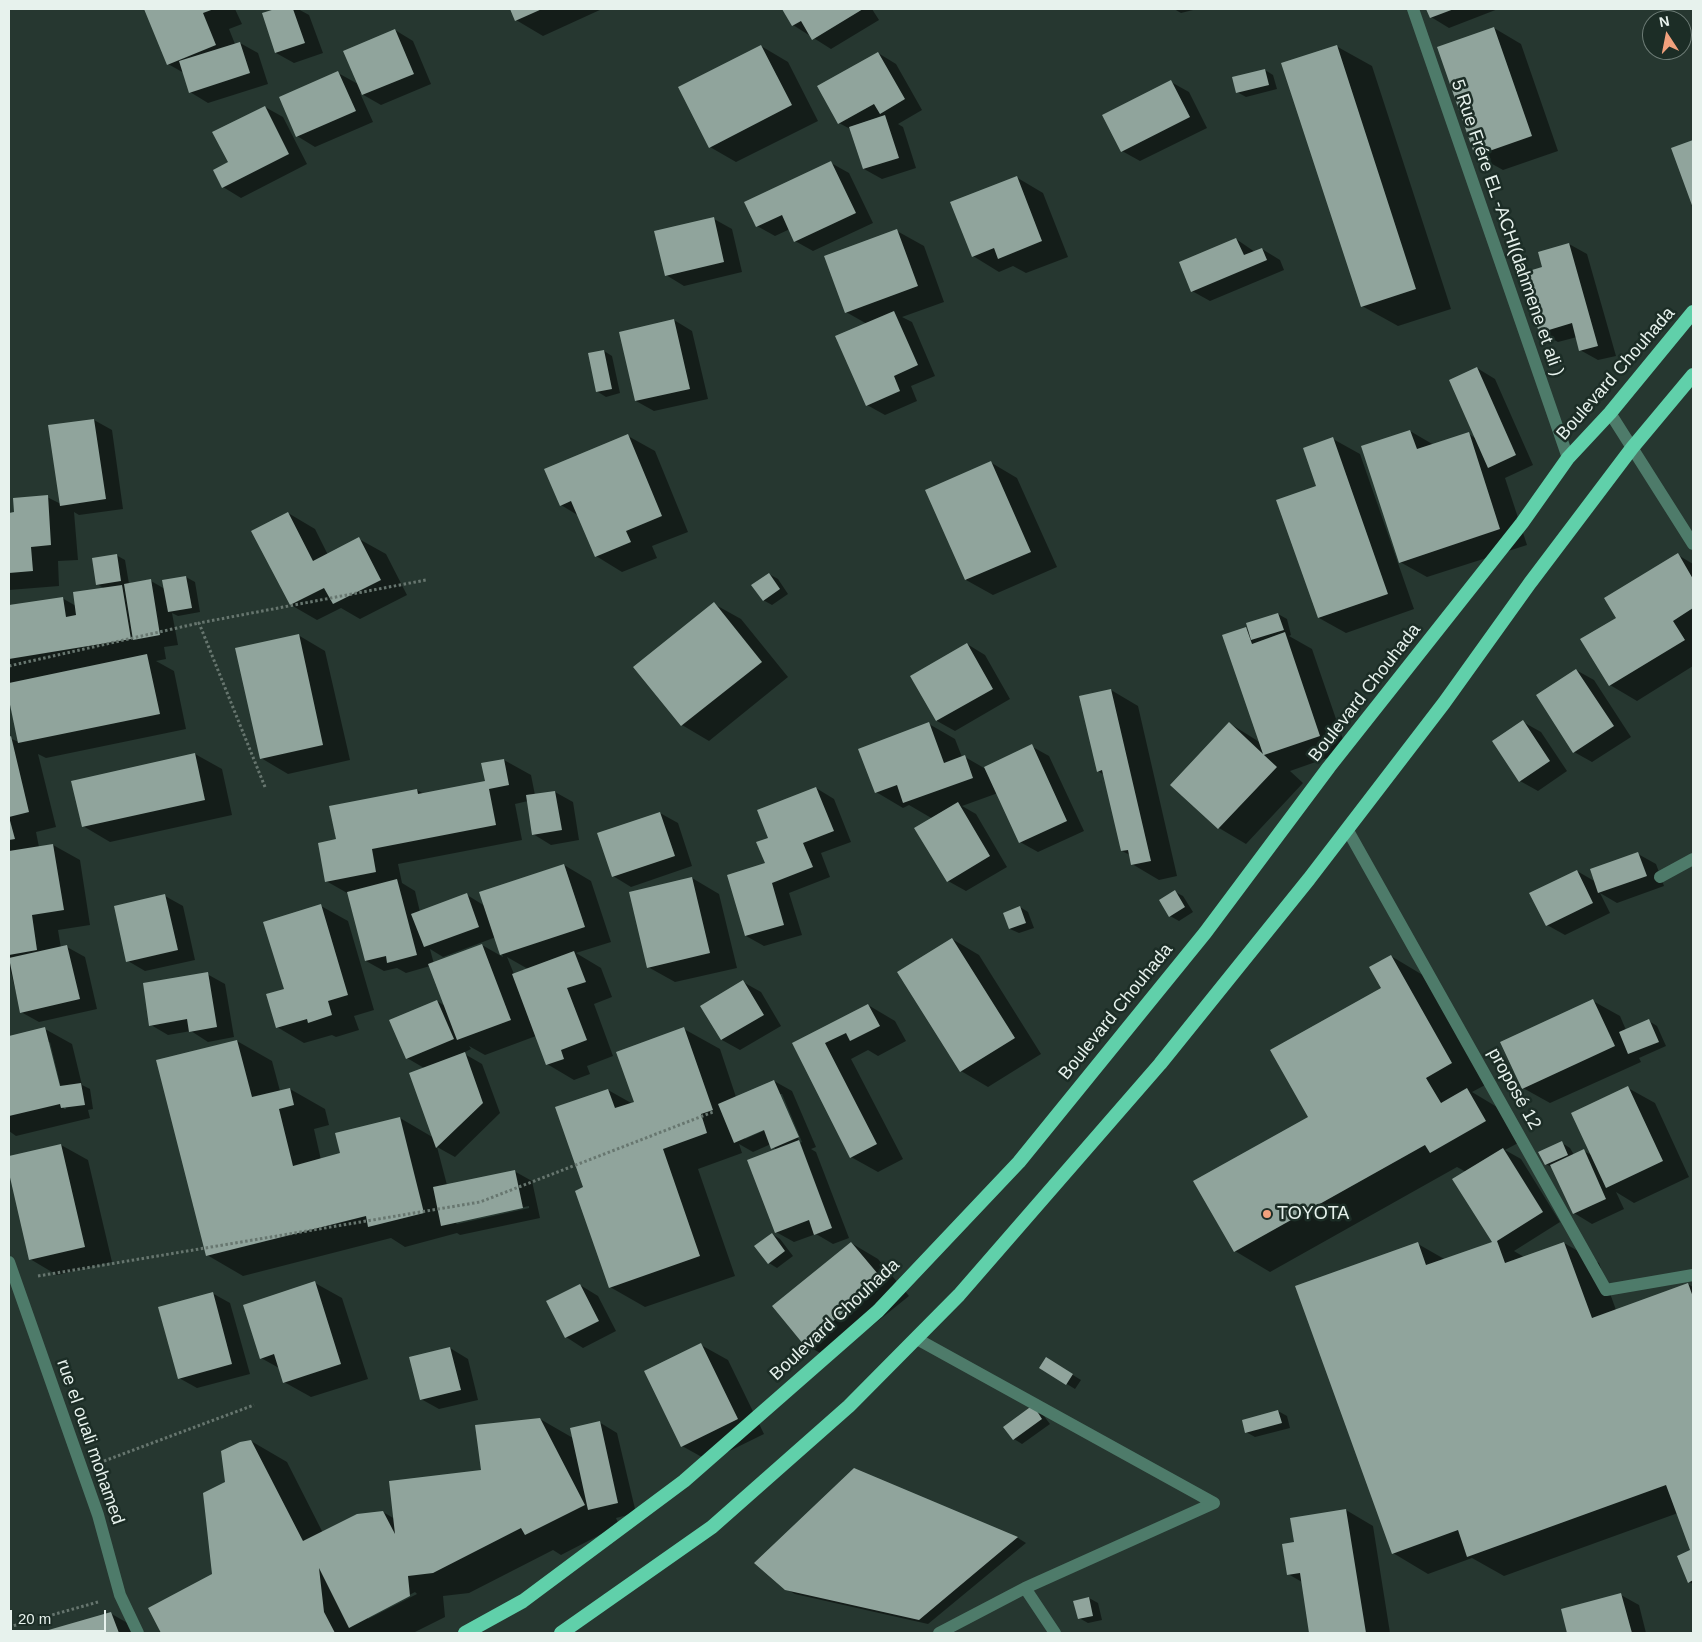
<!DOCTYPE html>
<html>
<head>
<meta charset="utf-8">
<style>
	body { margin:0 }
	#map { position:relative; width:1702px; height:1642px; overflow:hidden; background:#263730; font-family:Arial,sans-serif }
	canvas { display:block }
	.frame { position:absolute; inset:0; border:10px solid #e7f2ed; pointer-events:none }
	.north { position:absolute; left:1642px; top:10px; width:50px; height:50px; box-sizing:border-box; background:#1c2d26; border:1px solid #6d7c76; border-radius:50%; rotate:349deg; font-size:14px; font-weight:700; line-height:20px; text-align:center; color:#e7f2ed }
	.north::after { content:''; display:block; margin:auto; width:18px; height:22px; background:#f1a17d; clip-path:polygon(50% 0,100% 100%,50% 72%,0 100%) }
	.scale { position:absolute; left:10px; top:1610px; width:96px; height:22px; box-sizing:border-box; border:2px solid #e7f2ed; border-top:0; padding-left:6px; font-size:15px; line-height:18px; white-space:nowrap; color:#e7f2ed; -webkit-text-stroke:4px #1c2d26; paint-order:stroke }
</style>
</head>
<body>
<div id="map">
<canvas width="1702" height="1642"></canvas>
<div class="frame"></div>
<div class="north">N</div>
<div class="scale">20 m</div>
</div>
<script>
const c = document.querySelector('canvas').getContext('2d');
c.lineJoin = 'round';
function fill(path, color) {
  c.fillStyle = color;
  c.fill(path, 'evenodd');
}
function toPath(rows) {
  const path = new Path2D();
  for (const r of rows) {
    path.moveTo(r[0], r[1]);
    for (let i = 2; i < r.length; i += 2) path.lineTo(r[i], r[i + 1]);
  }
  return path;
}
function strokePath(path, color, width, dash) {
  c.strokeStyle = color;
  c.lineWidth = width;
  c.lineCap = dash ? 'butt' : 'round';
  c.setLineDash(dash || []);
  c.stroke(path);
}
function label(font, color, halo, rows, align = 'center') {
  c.font = font + ' Arial,sans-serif';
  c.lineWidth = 5;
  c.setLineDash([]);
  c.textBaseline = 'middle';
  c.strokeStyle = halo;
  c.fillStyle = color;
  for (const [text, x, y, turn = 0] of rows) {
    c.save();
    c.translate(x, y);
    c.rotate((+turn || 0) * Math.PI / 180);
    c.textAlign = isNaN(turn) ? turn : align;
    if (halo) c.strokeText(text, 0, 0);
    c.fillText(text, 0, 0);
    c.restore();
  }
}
const shadow = toPath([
	[145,9,235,9,242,24,229,29,235,44,240,43,258,53,268,84,208,103,190,92,184,73,168,64],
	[279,9,298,9,309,15,323,53,294,63,276,53,263,14],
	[511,9,602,9,543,36,516,20],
	[783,9,872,9,879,20,831,49,793,25],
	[1174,9,1197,9,1181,13],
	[1428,9,1498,9,1449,28,1431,17],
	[1494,28,1521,44,1558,151,1503,170,1476,155],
	[395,30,413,41,431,84,381,105,360,93,373,122,315,147,297,136,338,73,358,84],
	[761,46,788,62,818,121,736,162,710,147],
	[1336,46,1372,66,1451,309,1398,326,1362,306],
	[878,53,896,64,922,110,898,124,903,127,916,168,882,179,864,169,852,130,839,123],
	[1265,70,1273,75,1277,89,1246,97,1237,92],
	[1171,82,1189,92,1207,128,1140,161,1122,151],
	[265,107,283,117,307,164,241,198,223,187],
	[1693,141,1693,205,1673,149],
	[831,163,849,173,873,223,813,251,795,241,790,229,775,236,757,226],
	[1016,177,1043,193,1068,257,1026,273,1013,266,999,272,973,256],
	[714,219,732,229,742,272,684,286,666,275],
	[897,231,924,246,944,302,902,317,912,322,935,376,911,386,917,401,885,415,867,405,867,324,846,312],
	[1236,239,1255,252,1262,249,1280,260,1284,270,1210,301,1192,291],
	[1569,244,1587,254,1616,356,1598,360,1580,350,1577,337,1558,342,1540,332,1543,268],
	[674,320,692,331,708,399,654,411,636,401],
	[604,351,612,356,620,393,606,397,598,392],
	[1477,368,1495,379,1533,465,1505,478,1527,545,1427,577,1400,562,1410,431,1434,445,1469,434,1475,438],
	[94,420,112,430,123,509,79,515,74,512,78,560,58,561,59,586,9,590,9,514,15,514,47,497,61,504,50,426],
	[628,436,655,451,688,532,652,546,657,558,622,572,596,556,579,516,561,505],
	[1333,439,1360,454,1414,609,1346,633,1319,618,1318,487],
	[990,462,1017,478,1057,567,993,595,966,580,927,491],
	[288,513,315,529,328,555,359,539,386,554,407,595,360,619,341,608,317,620,291,605],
	[116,555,125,560,129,584,151,581,165,589,186,577,195,582,200,612,178,616,172,613,178,645,164,647,166,659,156,661,174,671,186,729,46,758,38,754,56,827,36,832,39,847,53,845,80,860,90,925,58,930,61,948,67,947,85,957,97,1009,39,1022,21,1012,9,965,9,738,19,742,9,700,9,604,13,606,62,598,76,606,105,589,97,584],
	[1678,555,1693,564,1693,666,1637,701,1610,685,1618,618],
	[769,574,778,579,788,594,772,605,763,600],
	[714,604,741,619,788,677,709,741,682,725,635,667],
	[1278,614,1287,619,1291,635,1289,636,1312,649,1347,751,1290,771,1303,783,1246,844,1219,828,1172,785,1229,723,1261,743,1246,629,1250,631],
	[298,635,325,651,350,760,288,774,261,758],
	[967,644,985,655,1010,699,955,731,937,721,912,676],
	[1576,670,1594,680,1631,737,1592,762,1574,752],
	[1111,690,1138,706,1177,876,1159,880,1132,864,1130,855,1122,851,1104,775,1098,771],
	[1523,722,1541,732,1567,771,1538,791,1520,781],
	[929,724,955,739,962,757,965,757,984,768,1031,746,1049,756,1084,831,1038,852,1020,842,998,793,962,806,976,814,1007,867,966,891,948,881,933,819,909,805,903,808,876,792],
	[195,754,222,769,232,815,110,842,83,826],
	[504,760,531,775,535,795,555,792,573,802,579,840,551,845,533,834,528,801,515,804,522,840,398,864,402,883,415,891,420,912,467,895,485,906,564,865,591,881,611,942,576,953,601,968,612,997,594,1004,613,1056,587,1066,590,1074,574,1080,547,1064,536,1036,485,1055,469,1046,471,1049,463,1053,482,1064,500,1113,455,1157,437,1147,447,1185,514,1171,532,1181,540,1218,460,1235,457,1233,405,1247,391,1238,243,1276,207,1255,237,1041,272,1061,280,1091,290,1089,325,1109,329,1125,314,1129,321,1160,342,1154,400,1118,434,1138,424,1068,407,1058,437,1001,445,1006,430,966,406,973,397,968,384,971,366,961,349,894,326,881,337,840,417,790,424,794,486,782],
	[496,937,503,957,482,945,434,964,430,949,443,957],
	[507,957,528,969,514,974],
	[529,1206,529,1208,457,1224,455,1222],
	[816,788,834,799,851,842,821,853,830,877,789,893,802,935,764,946,746,936,766,864,770,838],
	[660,813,678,823,692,866,631,887,613,876],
	[1638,854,1656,864,1664,886,1617,903,1600,893,1610,913,1565,935,1547,925,1577,871,1596,882],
	[692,878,719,894,737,968,675,982,648,967],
	[1175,892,1183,896,1193,912,1179,921,1170,916],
	[165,896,183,906,195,960,145,971,128,961],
	[321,906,348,921,374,1010,354,1016,359,1030,336,1037,332,1035,304,1043,277,1027,285,990],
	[1020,907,1028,912,1034,928,1019,933,1010,929],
	[952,939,979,955,1041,1054,988,1087,961,1071],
	[1391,956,1426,977,1487,1084,1472,1092,1502,1110,1520,1142,1505,1150,1521,1159,1560,1222,1514,1251,1524,1257,1564,1243,1599,1263,1616,1310,1688,1284,1693,1287,1693,1584,1689,1582,1692,1551,1678,1513,1504,1576,1472,1558,1428,1574,1393,1553,1418,1244,1446,1260,1493,1242,1466,1172,1457,1167,1270,1272,1235,1251,1383,988],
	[207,974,225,984,234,1037,208,1042,191,1031,168,1035,151,1025],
	[743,982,761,992,781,1026,740,1050,722,1040,702,1007],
	[1593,1001,1620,1016,1626,1030,1649,1021,1657,1026,1666,1046,1639,1058,1641,1062,1550,1103,1523,1088],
	[868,1005,895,1021,906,1041,878,1056,868,1050,851,1059,903,1159,878,1172,851,1157,793,1044],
	[45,1029,72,1044,82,1085,90,1089,93,1109,88,1110,90,1118,16,1136,9,1131,9,1037],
	[50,1042,66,1109,64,1109,48,1043],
	[684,1029,720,1049,736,1097,774,1081,792,1091,816,1147,811,1149,816,1152,849,1238,833,1244,816,1234,794,1242,776,1232,776,1150,771,1144,753,1152,739,1144,742,1153,698,1169,735,1276,645,1307,610,1287,584,1188,556,1108,608,1090,633,1104,636,1103],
	[779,1094,782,1094,802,1142,800,1143],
	[769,1126,770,1128,745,1139,745,1137],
	[1628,1088,1655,1103,1689,1177,1634,1203,1616,1192,1624,1209,1592,1224,1574,1213,1554,1169,1546,1164,1562,1143,1570,1148,1574,1155,1584,1151,1593,1156],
	[61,1145,88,1160,112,1262,57,1275,30,1259,9,1167,9,1157],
	[772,1234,780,1239,793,1256,777,1268,769,1263],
	[851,1243,878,1259,909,1296,831,1359,804,1344],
	[315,1283,342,1298,368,1379,311,1397,284,1382,279,1368,261,1358],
	[580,1285,598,1296,616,1331,583,1348,566,1337],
	[212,1293,230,1303,250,1374,197,1388,179,1378],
	[701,1345,728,1360,764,1434,709,1461,682,1446],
	[450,1348,468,1359,478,1400,439,1409,421,1399],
	[1055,1364,1081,1380,1075,1389,1041,1368],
	[1033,1407,1041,1412,1050,1424,1022,1444,1014,1439],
	[1278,1411,1287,1416,1290,1428,1255,1437,1246,1432],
	[540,1419,573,1438,599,1422,617,1433,636,1513,616,1518,619,1525,561,1555,553,1550,469,1593,443,1596,445,1617,413,1633,162,1633,149,1608,214,1575,226,1482,251,1441,287,1462,323,1533,383,1512,395,1519,482,1471],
	[415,1592,417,1594,368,1619,368,1617],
	[854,1470,1018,1538,1026,1543,928,1624,795,1594,786,1589],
	[1346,1510,1373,1526,1390,1633,1311,1633,1302,1582,1288,1574,1295,1543],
	[1621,1595,1639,1605,1646,1633,1568,1633,1562,1610],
	[1089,1598,1098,1603,1102,1620,1088,1623,1079,1618],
	[110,1613,145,1633,41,1633]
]);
const building = toPath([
	[144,9,214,9,203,13,216,45,167,65],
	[275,9,293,9,305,43,275,53,262,13],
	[510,9,542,9,515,21],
	[782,9,863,9,812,40,801,21,792,26],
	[1426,9,1454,9,1430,18],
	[1494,27,1532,136,1475,156,1437,47],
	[395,29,414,74,362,95,343,51],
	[240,42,250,73,189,93,179,61],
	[761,45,792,105,709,148,678,87],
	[1337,45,1416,289,1361,307,1281,63],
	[878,52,905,99,880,114,874,104,838,124,817,86],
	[1265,69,1269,85,1236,93,1232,77],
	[338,71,356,111,296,137,279,97],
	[1171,80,1190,117,1121,152,1102,115],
	[265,106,289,154,222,188,213,170,228,162,212,132],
	[885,115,899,158,863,169,849,127],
	[1693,140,1693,208,1671,148],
	[831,161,856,213,794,242,782,215,756,227,744,202],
	[1017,176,1042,241,998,259,994,248,972,257,950,202],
	[714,217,724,262,665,276,654,231],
	[897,229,918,286,845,313,824,256],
	[1236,238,1244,255,1262,248,1267,260,1191,292,1179,262],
	[1569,243,1598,346,1579,351,1572,323,1539,333,1522,273,1542,267,1538,252],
	[894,311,918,365,894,376,900,391,866,406,835,336],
	[674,319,690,389,635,401,619,332],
	[604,350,612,389,596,392,588,353],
	[1477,367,1516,455,1488,468,1449,380],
	[94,419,106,499,60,506,48,425],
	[1410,430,1417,449,1469,432,1500,529,1399,563,1361,446],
	[628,434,662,516,626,531,631,542,595,557,571,501,560,506,544,469],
	[1333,437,1388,594,1318,618,1276,500,1316,486,1303,448],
	[991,461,1031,552,965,580,925,490],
	[48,495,51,545,31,547,33,571,9,573,9,513,14,512,13,498],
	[288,512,313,561,359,537,381,580,333,604,324,588,290,605,251,531],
	[1678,553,1693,579,1693,608,1673,621,1685,640,1609,686,1580,639,1616,618,1604,598],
	[117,554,121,581,96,585,92,558],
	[769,573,780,589,763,601,751,585],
	[186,576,192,608,168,612,162,580],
	[151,579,160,635,133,640,124,584],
	[122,585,131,639,9,659,9,605,63,597,66,617,76,615,73,592],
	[714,602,762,662,681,726,633,667],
	[1278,613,1284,630,1251,640,1246,623],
	[1246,627,1252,644,1285,632,1320,736,1264,755,1277,767,1218,829,1170,785,1229,722,1263,754,1222,635],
	[299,634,323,745,260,759,235,648],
	[967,643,993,689,936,721,910,676],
	[147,654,160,714,18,743,9,700,9,683],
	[1576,669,1614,726,1573,753,1536,695],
	[1111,689,1151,861,1131,865,1128,850,1121,851,1102,770,1097,772,1079,696],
	[1523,720,1550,761,1519,782,1492,741],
	[929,722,944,763,965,755,973,778,903,803,897,785,875,793,858,749],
	[11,736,29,812,9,817,9,737],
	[1032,744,1067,821,1019,843,984,767],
	[195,753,205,800,82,827,71,781],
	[504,759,509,785,489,789,496,825,372,849,376,872,325,882,318,843,336,839,329,806,417,789,418,794,485,781,481,763],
	[816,787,834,831,803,843,813,867,772,883,784,925,745,936,727,875,765,863,756,842,768,838,757,810],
	[555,791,562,830,532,835,526,795],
	[958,802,990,856,947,882,914,828],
	[660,812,675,856,612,877,597,833],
	[9,817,15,839,9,840],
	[53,844,64,910,32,915,37,950,9,955,9,851],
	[1638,852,1647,876,1598,893,1590,869],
	[564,864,585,927,500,955,479,892],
	[1577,870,1593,903,1546,926,1529,893],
	[692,877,710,953,647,968,629,892],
	[397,879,417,955,387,963,386,956,365,961,347,892],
	[1175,890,1185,907,1169,917,1159,900],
	[467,893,479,927,424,947,411,914],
	[165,894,178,950,126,962,114,906],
	[321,904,348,995,328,1001,332,1015,308,1023,307,1019,276,1028,266,994,284,989,263,922],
	[1020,906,1026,923,1009,929,1003,913],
	[952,938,1015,1038,960,1072,897,972],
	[482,944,511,1020,457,1040,428,964],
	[67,945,80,999,20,1013,9,958],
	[574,951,586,982,567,988,587,1040,561,1050,564,1059,546,1065,512,974],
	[1391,955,1452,1063,1426,1078,1441,1103,1467,1088,1486,1121,1430,1153,1425,1145,1234,1252,1193,1181,1308,1117,1270,1050,1381,988,1369,967],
	[208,972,217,1027,189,1032,187,1019,149,1026,143,983],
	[743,980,764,1015,721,1040,700,1006],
	[1593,999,1615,1046,1522,1089,1500,1042],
	[437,1000,454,1039,406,1059,389,1020],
	[868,1004,880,1026,850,1041,846,1033,825,1043,877,1144,850,1158,792,1043],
	[1649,1019,1659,1042,1628,1054,1619,1032],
	[45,1027,60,1086,81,1083,85,1105,61,1108,60,1104,9,1116,9,1036],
	[684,1027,713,1110,701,1114,707,1133,663,1149,700,1256,609,1288,575,1191,583,1187,555,1107,608,1089,615,1108,634,1102,616,1052],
	[237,1040,252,1097,290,1088,294,1105,279,1109,293,1166,340,1153,335,1133,400,1117,424,1213,368,1227,366,1216,206,1256,156,1060],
	[465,1052,483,1103,436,1148,409,1073],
	[774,1080,799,1137,771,1149,764,1130,734,1143,718,1104],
	[1628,1086,1663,1161,1606,1188,1571,1113],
	[799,1140,832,1228,814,1235,809,1220,775,1233,747,1160],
	[1562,1141,1568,1155,1545,1165,1538,1152],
	[61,1144,85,1247,29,1260,9,1173,9,1156],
	[1503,1148,1543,1212,1497,1241,1505,1263,1564,1242,1592,1318,1688,1283,1693,1297,1693,1580,1688,1583,1677,1556,1690,1550,1666,1485,1467,1557,1458,1530,1392,1554,1295,1286,1418,1242,1426,1265,1492,1242,1452,1179],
	[1584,1149,1606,1199,1573,1214,1550,1165],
	[515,1170,523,1208,441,1226,433,1187],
	[772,1233,785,1251,768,1264,754,1246],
	[851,1242,883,1280,804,1345,772,1306],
	[315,1281,341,1364,283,1383,274,1354,260,1359,243,1305],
	[580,1284,599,1321,565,1338,546,1301],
	[213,1292,232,1364,178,1379,158,1307],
	[701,1343,738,1419,681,1447,644,1371],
	[450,1347,461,1390,420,1400,409,1357],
	[1046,1357,1073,1374,1066,1385,1039,1368],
	[1033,1405,1042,1419,1013,1440,1003,1427],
	[1278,1410,1282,1423,1245,1433,1242,1420],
	[540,1418,585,1505,525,1535,521,1528,433,1573,408,1576,410,1596,349,1628,319,1568,324,1612,335,1633,161,1633,148,1608,212,1574,203,1493,225,1482,221,1451,240,1442,251,1440,303,1541,357,1514,383,1511,395,1534,389,1481,481,1470,475,1425],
	[600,1421,618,1503,588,1510,570,1428],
	[854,1468,1018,1537,919,1620,785,1590,754,1563],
	[1346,1509,1366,1633,1309,1633,1300,1573,1287,1575,1282,1544,1294,1542,1290,1518],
	[1621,1593,1632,1633,1567,1633,1561,1609],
	[1089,1597,1093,1616,1078,1619,1073,1601],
	[111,1612,119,1633,38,1633]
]);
const path = toPath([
	[9,666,199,623],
	[265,787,199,623,426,580],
	[38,1276,480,1202,713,1112],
	[104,1461,254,1405],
	[9,1627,98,1602]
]);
const minor = toPath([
	[1413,9,1568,458],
	[1610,413,1693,544],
	[1347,829,1606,1290,1693,1275],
	[1660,877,1693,859],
	[9,1262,98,1515,120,1595,138,1633],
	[917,1339,1214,1503,1025,1588],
	[939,1633,1025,1588,1055,1633]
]);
const trunk = toPath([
	[465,1633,523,1601,684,1481,878,1311,1019,1162,1205,933,1329,767,1522,523,1568,458,1610,413,1693,312],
	[561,1633,712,1527,849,1406,959,1295,1160,1064,1309,879,1444,703,1530,583,1632,448,1693,375]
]);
const markers = [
	[1267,1214,5,"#f1a17d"]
];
const streetNames = [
	["5 Rue Frére EL -ACHI(dahmene et ali )",1507,228,71],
	["Boulevard Chouhada",1616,374,-49],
	["Boulevard Chouhada",1365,693,-52],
	["Boulevard Chouhada",1116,1012,-51],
	["proposé 12",1514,1089,61],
	["Boulevard Chouhada",835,1320,-43],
	["rue el ouali mohamed",90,1442,71]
];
const poiNames = [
	["TOYOTA",1277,1214]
];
fill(shadow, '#0007');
fill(building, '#90a49c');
strokePath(path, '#67766f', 3, [2.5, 2.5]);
strokePath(minor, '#4e7b6a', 12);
strokePath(trunk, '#60d0aa', 14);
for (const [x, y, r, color] of markers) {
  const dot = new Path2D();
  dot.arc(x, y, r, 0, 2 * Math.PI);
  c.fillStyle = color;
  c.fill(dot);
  strokePath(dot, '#1c2d26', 2);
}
label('18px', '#e7f2ed', '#1c2d26', streetNames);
label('18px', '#e7f2ed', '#1c2d26', poiNames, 'left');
</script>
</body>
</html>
